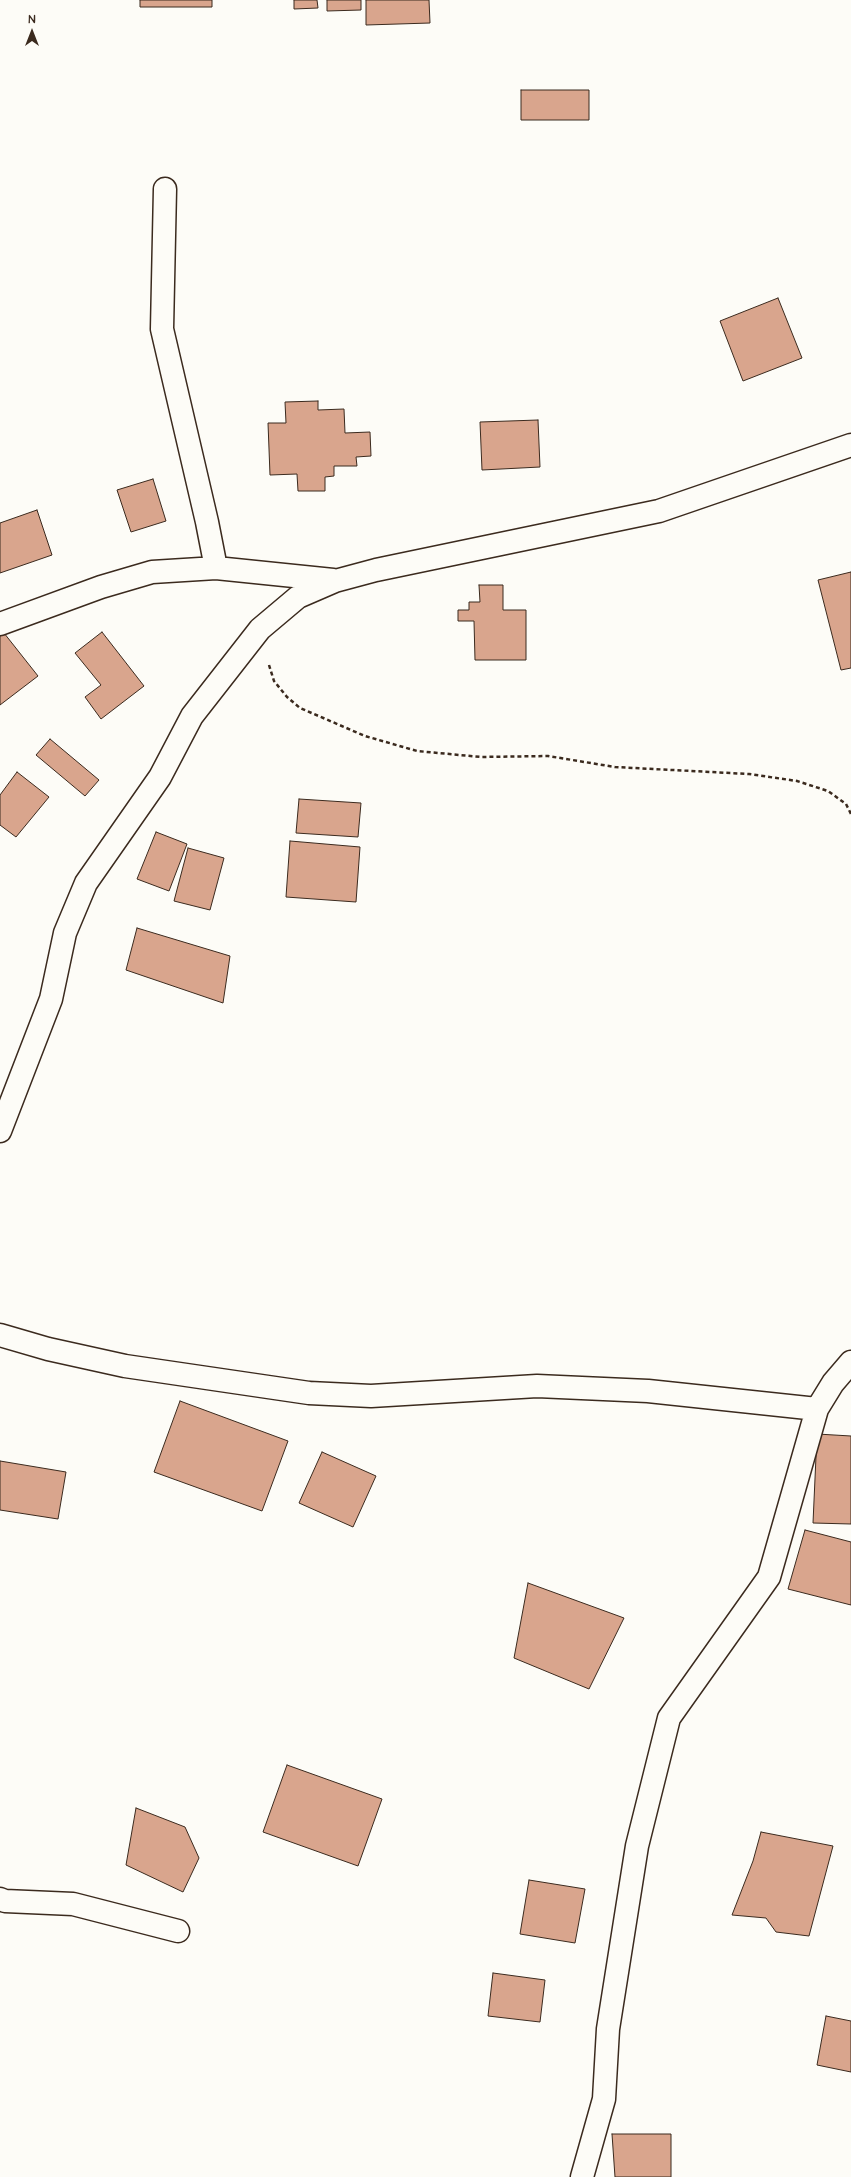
<!DOCTYPE html>
<html>
<head>
<meta charset="utf-8">
<style>
	body { margin:0 }
	#map { position:relative; width:851px; height:2177px; overflow:hidden; background:#fdfcf7; font-family:"Architects Daughter",sans-serif }
	canvas { display:block }
	.north { position:absolute; left:12px; top:12px; width:40px; height:40px; -webkit-text-stroke:3px #fdfcf7; paint-order:stroke; rotate:0deg; font-size:11px; font-weight:700; line-height:16px; text-align:center; color:#3b2a1e }
	.north::after { content:''; display:block; margin:auto; width:14px; height:18px; background:#3b2a1e; clip-path:polygon(50% 0,100% 100%,50% 72%,0 100%) }
</style>
</head>
<body>
<div id="map">
<canvas width="851" height="2177"></canvas>
<div class="north">N</div>
</div>
<script>
const c = document.querySelector('canvas').getContext('2d');
c.lineJoin = 'round';
function fill(path, color) {
  c.fillStyle = color;
  c.fill(path, 'evenodd');
}
function toPath(rows) {
  const path = new Path2D();
  for (const r of rows) {
    path.moveTo(r[0], r[1]);
    for (let i = 2; i < r.length; i += 2) path.lineTo(r[i], r[i + 1]);
  }
  return path;
}
function strokePath(path, color, width, dash) {
  c.strokeStyle = color;
  c.lineWidth = width;
  c.lineCap = dash ? 'butt' : 'round';
  c.setLineDash(dash || []);
  c.stroke(path);
}
const building = toPath([
	[140,0,212,0,212,7,140,7,140,0],
	[294,0,317,0,318,8,294,9,294,0],
	[327,0,361,0,361,10,327,11,327,0],
	[366,0,429,0,430,23,366,25,366,0],
	[521,90,589,90,589,120,521,120,521,90],
	[778,298,802,358,743,381,720,321,778,298],
	[318,401,318,410,344,409,345,433,370,432,371,456,356,457,357,466,334,466,334,476,325,477,325,491,298,491,297,474,270,475,268,423,286,423,285,402,318,401],
	[538,420,540,467,482,470,480,422,538,420],
	[153,479,166,521,131,532,117,490,153,479],
	[37,510,52,555,0,573,0,523,37,510],
	[851,572,851,668,841,670,818,580,851,572],
	[479,585,503,585,503,610,526,610,526,660,475,660,474,621,458,621,458,610,469,610,469,602,480,602,479,585],
	[102,632,144,686,101,719,85,697,101,685,75,653,102,632],
	[4,633,38,676,0,705,0,636,4,633],
	[50,739,99,780,85,796,36,755,50,739],
	[17,772,49,797,16,837,0,825,0,795,17,772],
	[299,799,361,803,358,837,296,833,299,799],
	[156,832,187,844,169,891,137,879,156,832],
	[290,841,360,847,356,902,286,897,290,841],
	[188,848,224,858,210,910,174,901,188,848],
	[137,928,230,956,223,1003,126,970,137,928],
	[180,1401,288,1441,262,1511,154,1472,180,1401],
	[817,1434,851,1436,851,1524,813,1523,817,1434],
	[322,1452,376,1476,353,1527,299,1503,322,1452],
	[0,1461,66,1472,58,1519,0,1510,0,1461],
	[805,1530,851,1542,851,1605,788,1589,805,1530],
	[528,1583,624,1618,589,1689,514,1658,528,1583],
	[287,1765,382,1799,358,1866,263,1832,287,1765],
	[136,1808,185,1827,199,1858,183,1892,126,1865,136,1808],
	[761,1832,833,1846,809,1936,776,1932,766,1918,732,1915,753,1861,761,1832],
	[529,1880,585,1889,575,1943,520,1934,529,1880],
	[493,1973,545,1980,540,2022,488,2016,493,1973],
	[826,2016,851,2021,851,2072,817,2065,826,2016],
	[612,2134,671,2134,671,2177,615,2177,612,2134]
]);
const path = toPath([
	[269,665,274,681,287,697,300,708,365,736,417,751,481,757,548,756,615,767,749,774,797,781,828,791,846,804,851,814]
]);
const minor = toPath([
	[165,189,162,329,207,522,216,568],
	[0,624,101,587,152,572,216,568,333,580],
	[0,1131,51,999,65,933,86,883,160,777,192,716,260,629,298,597,335,581,376,570,659,511,851,445],
	[0,1335,48,1349,125,1366,309,1393,371,1396,537,1386,648,1391,817,1409],
	[0,1899,5,1901,73,1904,178,1931],
	[582,2177,604,2099,608,2029,637,1846,669,1718,769,1577,817,1409,833,1383,851,1362]
]);
fill(building, '#d9a58d');
strokePath(building, '#3b2a1e', 1);
strokePath(minor, '#3b2a1e', 25);
strokePath(path, '#3b2a1e', 2.5, [4, 3]);
strokePath(minor, '#fdfcf7', 22);
</script>
</body>
</html>
